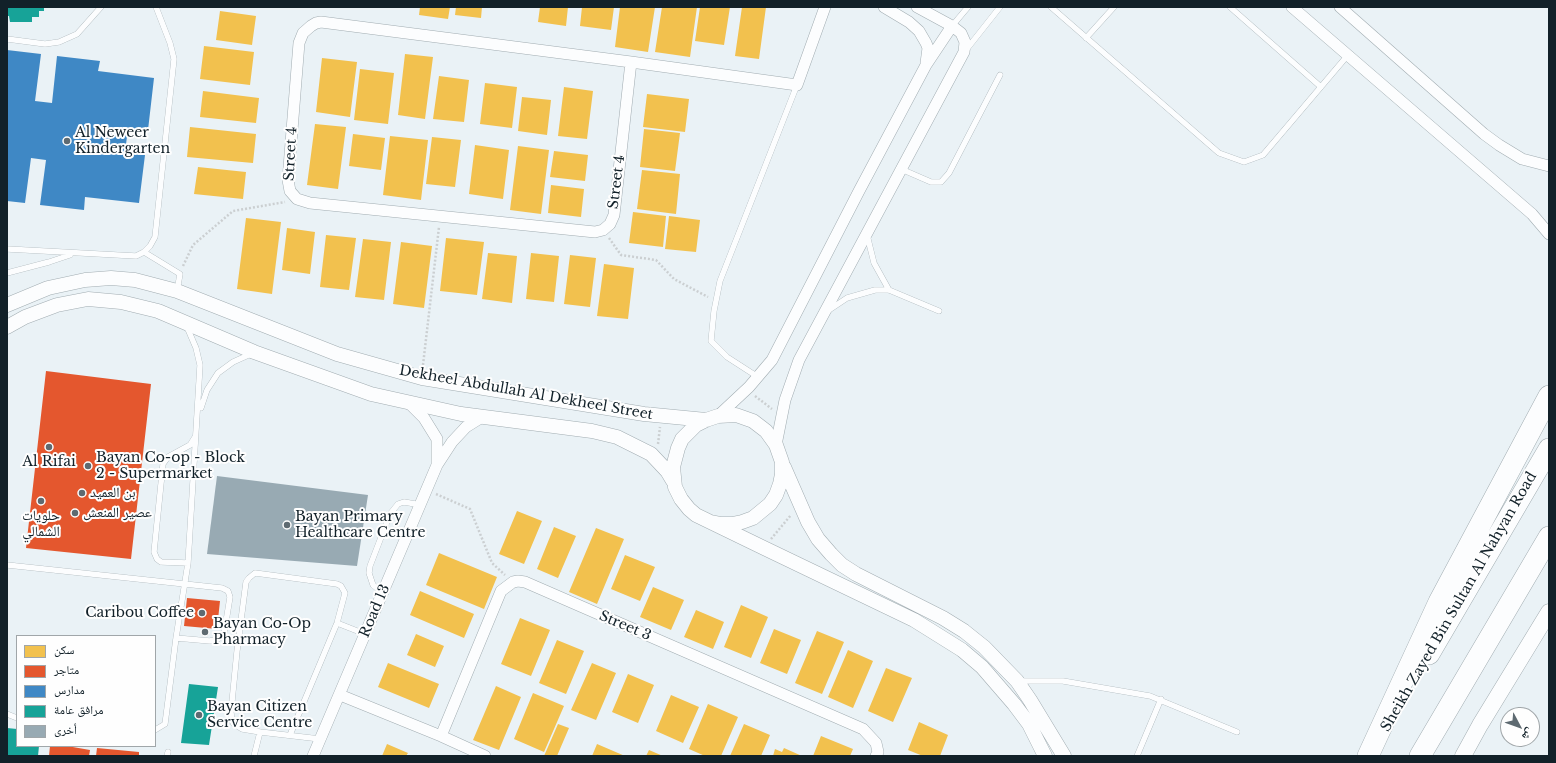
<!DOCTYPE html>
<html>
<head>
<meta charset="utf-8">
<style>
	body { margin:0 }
	#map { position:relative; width:1556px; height:763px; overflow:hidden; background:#eaf2f6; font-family:"Libre Baskerville","Noto Naskh Arabic",serif }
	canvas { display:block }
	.frame { position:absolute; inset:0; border:8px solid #122129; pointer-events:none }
	.legend { position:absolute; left:16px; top:635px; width:140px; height:112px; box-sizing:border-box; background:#fefefe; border:1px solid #a0a6a9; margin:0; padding:5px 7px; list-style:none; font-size:12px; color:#122129 }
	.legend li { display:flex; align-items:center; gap:8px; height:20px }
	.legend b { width:20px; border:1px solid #a0a6a9 }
	.north { position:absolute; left:1500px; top:707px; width:40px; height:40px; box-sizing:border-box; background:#fefefe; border:1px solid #a0a6a9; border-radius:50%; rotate:131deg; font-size:11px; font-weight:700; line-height:16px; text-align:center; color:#122129 }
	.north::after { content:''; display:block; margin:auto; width:14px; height:18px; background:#5e6a71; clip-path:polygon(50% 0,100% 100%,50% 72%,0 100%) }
</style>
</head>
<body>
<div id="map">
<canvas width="1556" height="763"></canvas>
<div class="frame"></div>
<ul class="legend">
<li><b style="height:11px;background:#f2c14e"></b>سكن</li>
<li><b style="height:11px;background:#e4572e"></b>متاجر</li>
<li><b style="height:11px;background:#3f88c5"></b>مدارس</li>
<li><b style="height:11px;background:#17a398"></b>مرافق عامة</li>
<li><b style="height:11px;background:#98aab3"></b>أخرى</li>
</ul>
<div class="north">ش</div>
</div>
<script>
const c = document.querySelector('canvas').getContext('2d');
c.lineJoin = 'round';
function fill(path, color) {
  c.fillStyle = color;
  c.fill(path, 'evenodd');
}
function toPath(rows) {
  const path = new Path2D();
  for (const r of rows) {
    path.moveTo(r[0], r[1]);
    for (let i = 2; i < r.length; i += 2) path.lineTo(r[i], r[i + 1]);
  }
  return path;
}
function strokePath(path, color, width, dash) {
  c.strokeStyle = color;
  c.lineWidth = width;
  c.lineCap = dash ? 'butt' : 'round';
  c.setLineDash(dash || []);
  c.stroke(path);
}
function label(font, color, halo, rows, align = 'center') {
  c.font = font + ' "Libre Baskerville","Noto Naskh Arabic",serif';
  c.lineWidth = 4;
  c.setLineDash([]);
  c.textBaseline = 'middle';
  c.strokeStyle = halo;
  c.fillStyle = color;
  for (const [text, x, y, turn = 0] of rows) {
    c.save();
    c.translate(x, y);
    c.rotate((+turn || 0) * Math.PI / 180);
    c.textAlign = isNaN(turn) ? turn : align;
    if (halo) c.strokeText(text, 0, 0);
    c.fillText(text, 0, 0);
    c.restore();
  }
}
const homes = toPath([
	[420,7,450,7,448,19,419,15],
	[456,7,482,7,481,18,455,15],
	[540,7,568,7,566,26,538,22],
	[582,7,614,7,611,30,580,26],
	[620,7,655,7,648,52,615,47],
	[662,7,697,7,690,57,655,52],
	[700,7,730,7,724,45,695,41],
	[742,7,766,7,759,59,735,56],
	[220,11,256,16,252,45,216,40],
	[204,46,254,52,250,85,200,79],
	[405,54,433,57,425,119,398,115],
	[322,58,357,62,350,117,316,112],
	[360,69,394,73,388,124,354,120],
	[439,76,469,80,464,122,433,119],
	[485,83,517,87,512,128,480,124],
	[564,87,593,91,587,139,558,136],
	[203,91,259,98,256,123,200,117],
	[647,94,689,99,685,132,643,127],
	[522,97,551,100,547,135,518,131],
	[315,124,346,127,338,189,307,185],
	[190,127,256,134,253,163,187,157],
	[644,129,680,133,675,171,640,167],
	[353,134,385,138,381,170,349,166],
	[390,136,428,140,421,200,383,195],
	[432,137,461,140,455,187,426,184],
	[475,145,509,150,503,199,469,194],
	[518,146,549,150,541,214,510,210],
	[554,151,588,155,585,181,550,177],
	[198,167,246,172,243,199,194,194],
	[642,170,680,174,676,214,637,209],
	[551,185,584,189,581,217,548,213],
	[633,212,666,216,663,247,629,243],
	[669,216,700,220,696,252,665,249],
	[246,218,281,222,272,294,237,289],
	[287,228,315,232,310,274,282,270],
	[326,235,356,238,349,290,320,287],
	[446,238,484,242,477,295,440,291],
	[363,239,391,242,384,300,355,297],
	[401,242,432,246,424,308,393,304],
	[488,253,517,256,512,303,482,299],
	[531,253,559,256,554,302,526,299],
	[570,255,596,258,590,307,564,304],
	[604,264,634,268,628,319,597,316],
	[517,511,542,521,524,564,499,554],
	[554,527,576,536,558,578,537,569],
	[596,528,624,539,597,604,569,592],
	[439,553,497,577,484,609,426,585],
	[625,555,655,567,640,601,611,589],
	[653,587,684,600,671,630,640,617],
	[420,591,474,614,464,638,410,615],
	[741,605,768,617,751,658,724,647],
	[696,610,724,622,713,649,684,637],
	[520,618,550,630,531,676,501,664],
	[774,629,801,640,787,674,760,663],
	[817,631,844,642,822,694,795,683],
	[416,634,444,646,435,667,407,655],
	[557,640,584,651,566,694,539,683],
	[848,650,873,661,853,708,828,697],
	[388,663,439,684,429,708,378,687],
	[592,663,616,673,596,720,571,710],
	[886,668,912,678,893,722,868,711],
	[628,674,654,685,638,723,612,712],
	[496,686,521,697,499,750,473,740],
	[533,693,564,706,544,752,514,739],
	[671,695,699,707,683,743,656,731],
	[708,704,738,717,721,756,705,756,689,749],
	[919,722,948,735,940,756,923,756,908,750],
	[558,724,569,728,557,756,544,756],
	[744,724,770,735,761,756,730,756],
	[821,736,853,749,850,756,813,756],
	[387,744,408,753,406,756,382,756],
	[597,744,625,756,592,756],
	[784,748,802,756,773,756,775,749,782,752],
	[649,750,663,756,646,756]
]);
const shops = toPath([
	[46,371,151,384,131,559,26,548],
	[187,598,220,601,217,629,184,626],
	[50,746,67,746,90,750,89,756,49,756],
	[97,748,139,752,139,756,96,756]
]);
const schools = toPath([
	[7,50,41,54,35,101,52,103,57,56,100,61,98,71,154,78,148,130,128,128,125,153,145,155,139,203,85,197,84,210,40,205,46,160,31,158,25,203,7,201]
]);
const public = toPath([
	[7,7,44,7,44,11,39,11,39,17,32,17,32,22,10,22,9,16,7,16],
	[189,684,218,687,209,745,181,743],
	[7,728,17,729,17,746,39,746,38,756,7,756]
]);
const building = toPath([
	[217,476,368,495,357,566,207,554]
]);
const path = toPath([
	[609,238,621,255,656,260,674,279,708,297],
	[183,266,193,245,233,211,285,202],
	[423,365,439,227],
	[755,396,772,409],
	[658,444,660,427],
	[436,494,470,509,492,563,505,575],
	[771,539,791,515]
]);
const service = toPath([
	[1051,7,1219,153,1244,162,1263,155,1348,55],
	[1230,7,1321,87],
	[952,26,968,7],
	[1086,38,1114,7],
	[7,39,45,44,59,42,77,34,101,7],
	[966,50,1000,7],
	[901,169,931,182,941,182,949,173,1000,75],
	[867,235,874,263,889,290],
	[7,249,136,256,144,252,150,246,155,237,174,59,170,43,156,7],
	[144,252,180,274,177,291],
	[7,273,49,262,70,255],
	[829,310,847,298,875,290,889,290,939,311],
	[758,377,727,357,711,341,714,311,720,281,797,85],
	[201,408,207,390,218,373,233,362,253,353],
	[188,563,161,562,157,559,154,552,163,464,168,457,190,445,195,437],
	[7,565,222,588,228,591,230,597,224,634,218,639,210,641,176,638],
	[383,593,373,585,369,573,370,566,390,514,398,504,404,502,421,505],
	[337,623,365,634],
	[1019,681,1063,681,1150,696,1237,732],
	[7,714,17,718],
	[155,730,165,724,176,638,188,563,200,365,196,348,187,327],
	[290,735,337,623,345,593,341,586,337,584,255,573,249,578,246,582,237,651,231,712,232,721,234,724,242,729,260,732,320,739],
	[167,756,168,752],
	[254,756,260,732],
	[1137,756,1161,699]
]);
const minor = toPath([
	[884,7,909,22,919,31,926,43,928,48,926,63],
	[1292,7,1532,214,1549,234],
	[1340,7,1484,134,1499,145,1522,159,1549,166],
	[631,62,614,215,610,224,603,230,595,232,310,203,297,199,290,191,288,180,299,43,303,33,311,26,316,23,321,22,631,62,797,85,825,7],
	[408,402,424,418,437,439,437,465],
	[718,416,749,387,772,360,859,191,926,65,952,26],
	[776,445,785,400,799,360,964,52,965,42,961,33,952,26,917,7],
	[340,695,441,736,485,756],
	[441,736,501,591,513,582,518,581,525,582,863,729,876,743,878,752,876,756],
	[313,756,437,465,452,442,466,427,482,417]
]);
const tertiary = toPath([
	[7,305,48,288,85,280,111,278,135,280,177,291,337,354,422,378,644,414,706,420],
	[7,327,25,317,57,305,88,299,121,302,158,311,254,352,371,394,461,414,592,431,617,437,651,454,667,471,673,481],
	[784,467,808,522,818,539,831,554,842,565,856,574,943,618,964,631,984,647,1017,681,1030,700,1064,756],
	[711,522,721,524,732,524,742,522,753,518,770,504,776,495,780,484,782,474,782,462,776,445,766,431,753,421,736,415,718,416,706,420,696,425,682,439,678,448,673,467,675,487,681,499,689,509,696,515,764,548,914,620,962,650,982,667,1014,704,1029,724,1045,756]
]);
const secondary = toPath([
	[1463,756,1480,725,1549,612]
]);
const motorway = toPath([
	[1429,654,1549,449],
	[1368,756,1439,602,1549,396],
	[1420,756,1549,537]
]);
const markers = [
	[67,141,4,"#5e6a71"],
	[49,447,4,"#5e6a71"],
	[88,466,4,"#5e6a71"],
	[82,493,4,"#5e6a71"],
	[41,501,4,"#5e6a71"],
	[75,513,4,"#5e6a71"],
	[287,525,4,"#5e6a71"],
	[202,613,4,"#5e6a71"],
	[205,632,4,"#5e6a71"],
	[199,715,4,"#5e6a71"]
];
const poiNames = [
	["Al Neweer",75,133],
	["Kindergarten",75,149],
	["Bayan Co-op - Block",96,458],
	["2 - Supermarket",96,474],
	["Al Rifai",49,462,"center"],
	["بن العميد",90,493],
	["عصير المنعش",83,513],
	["حلويات",41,516,"center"],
	["الشمالي",41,532,"center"],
	["Bayan Primary",295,517],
	["Healthcare Centre",295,533],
	["Caribou Coffee",194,613,"right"],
	["Bayan Co-Op",213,624],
	["Pharmacy",213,640],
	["Bayan Citizen",207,707],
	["Service Centre",207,723]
];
const streetNames = [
	["Street 4",291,154,-87],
	["Street 4",617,182,-83],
	["Dekheel Abdullah Al Dekheel Street",526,393,10],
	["Sheikh Zayed Bin Sultan Al Nahyan Road",1459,602,-60],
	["Road 13",375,611,-67],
	["Street 3",625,626,23]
];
fill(homes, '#f2c14e');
fill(shops, '#e4572e');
fill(schools, '#3f88c5');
fill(public, '#17a398');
fill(building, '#98aab3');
strokePath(service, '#a1acb1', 6);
strokePath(minor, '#a1acb1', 12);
strokePath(tertiary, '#a1acb1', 15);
strokePath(secondary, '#a1acb1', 17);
strokePath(motorway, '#a1acb1', 22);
strokePath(path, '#cbcfd1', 2.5, [2, 2]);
strokePath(service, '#fcfdfe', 5.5);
strokePath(minor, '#fcfdfe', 11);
strokePath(tertiary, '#fcfdfe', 14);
strokePath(secondary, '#fcfdfe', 16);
strokePath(motorway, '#fcfdfe', 21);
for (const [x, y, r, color] of markers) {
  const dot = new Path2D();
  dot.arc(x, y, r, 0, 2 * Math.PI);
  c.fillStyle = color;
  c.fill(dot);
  strokePath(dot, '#fefefe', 1.5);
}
label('14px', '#122129', '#fefefe', poiNames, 'left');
label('14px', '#122129', '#fefefe', streetNames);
</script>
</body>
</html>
